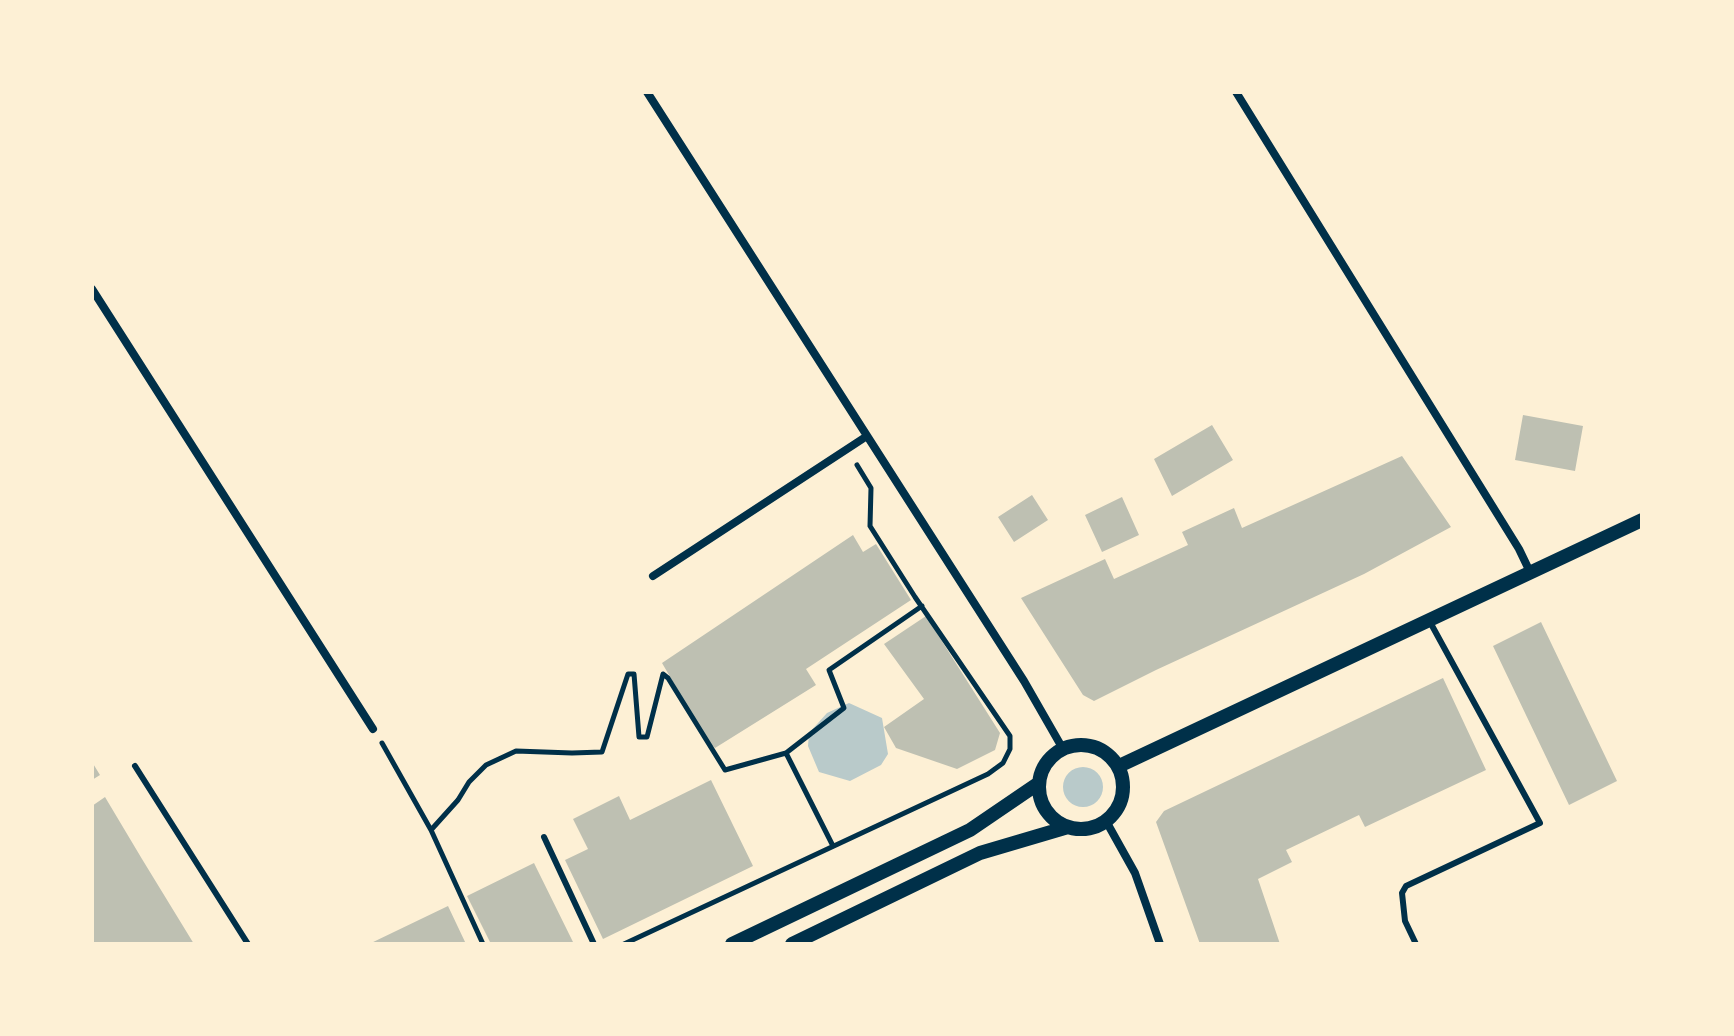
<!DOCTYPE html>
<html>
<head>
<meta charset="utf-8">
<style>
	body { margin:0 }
	#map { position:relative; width:1734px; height:1036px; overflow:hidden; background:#fdf0d5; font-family:"Exo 2",sans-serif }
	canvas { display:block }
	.frame { position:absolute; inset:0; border:94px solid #fdf0d5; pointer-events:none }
</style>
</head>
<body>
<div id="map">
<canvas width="1734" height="1036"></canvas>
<div class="frame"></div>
</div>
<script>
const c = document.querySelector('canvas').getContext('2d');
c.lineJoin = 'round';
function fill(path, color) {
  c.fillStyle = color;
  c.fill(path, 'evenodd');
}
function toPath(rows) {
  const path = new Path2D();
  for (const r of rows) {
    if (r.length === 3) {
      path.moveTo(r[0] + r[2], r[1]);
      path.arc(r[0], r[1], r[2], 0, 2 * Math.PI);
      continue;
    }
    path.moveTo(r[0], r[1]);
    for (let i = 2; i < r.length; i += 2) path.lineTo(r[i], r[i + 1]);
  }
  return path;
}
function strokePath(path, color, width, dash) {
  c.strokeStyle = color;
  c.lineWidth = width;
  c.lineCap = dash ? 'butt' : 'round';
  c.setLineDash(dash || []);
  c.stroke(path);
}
const green = toPath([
	[849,703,882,718,888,754,881,765,850,781,819,772,808,746,809,733,827,713],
	[1083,787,20]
]);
const building = toPath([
	[1523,415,1583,426,1575,471,1515,460],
	[1212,425,1233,460,1172,496,1154,459],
	[1402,456,1451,527,1364,574,1156,670,1094,701,1083,695,1021,598,1105,559,1114,579,1188,545,1182,532,1234,508,1242,528],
	[1032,495,1048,520,1014,542,998,517],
	[1122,497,1139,535,1102,552,1085,515],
	[853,535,863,552,876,544,911,600,806,669,816,685,715,748,707,740,662,663],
	[926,616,1000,733,995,750,957,769,896,748,884,727,924,699,884,644],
	[1541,622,1617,781,1569,805,1493,646],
	[1443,678,1486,770,1365,827,1359,815,1286,850,1292,862,1258,879,1280,944,1200,944,1156,822,1164,811],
	[92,762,100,775,92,780],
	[711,780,753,866,603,939,565,860,588,849,573,819,619,796,630,820],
	[105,797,142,859,194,944,92,944,92,806],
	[534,863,573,942,569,944,491,944,467,896],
	[448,906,466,944,369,944]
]);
const path = toPath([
	[382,743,431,830,458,800,469,782,486,765,516,751,572,753,602,752,628,674,634,674,639,737,647,737,663,674,668,678,725,770,786,753],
	[431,830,483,944],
	[833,846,786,753,844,708,829,670,922,606],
	[624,944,988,774,1003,763,1010,749,1010,736,915,597,870,526,871,488,857,465]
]);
const service = toPath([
	[135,766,248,944],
	[544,837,594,944],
	[1416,944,1405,921,1402,893,1406,886,1540,823,1430,622]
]);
const minor = toPath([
	[647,92,1024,681,1063,749],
	[1236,92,1519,549,1531,574],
	[92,289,373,729],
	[653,576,867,436],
	[1106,821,1135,873,1160,944]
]);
const tertiary = toPath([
	[1081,787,42],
	[1119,766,1642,520],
	[732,944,970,830,1039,783],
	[792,944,980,853,1068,827]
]);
fill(green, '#b9caca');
fill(building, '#bec0b2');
strokePath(path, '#003049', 5);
strokePath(service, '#003049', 6);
strokePath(minor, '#003049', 8);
strokePath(tertiary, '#003049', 14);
</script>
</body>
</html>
